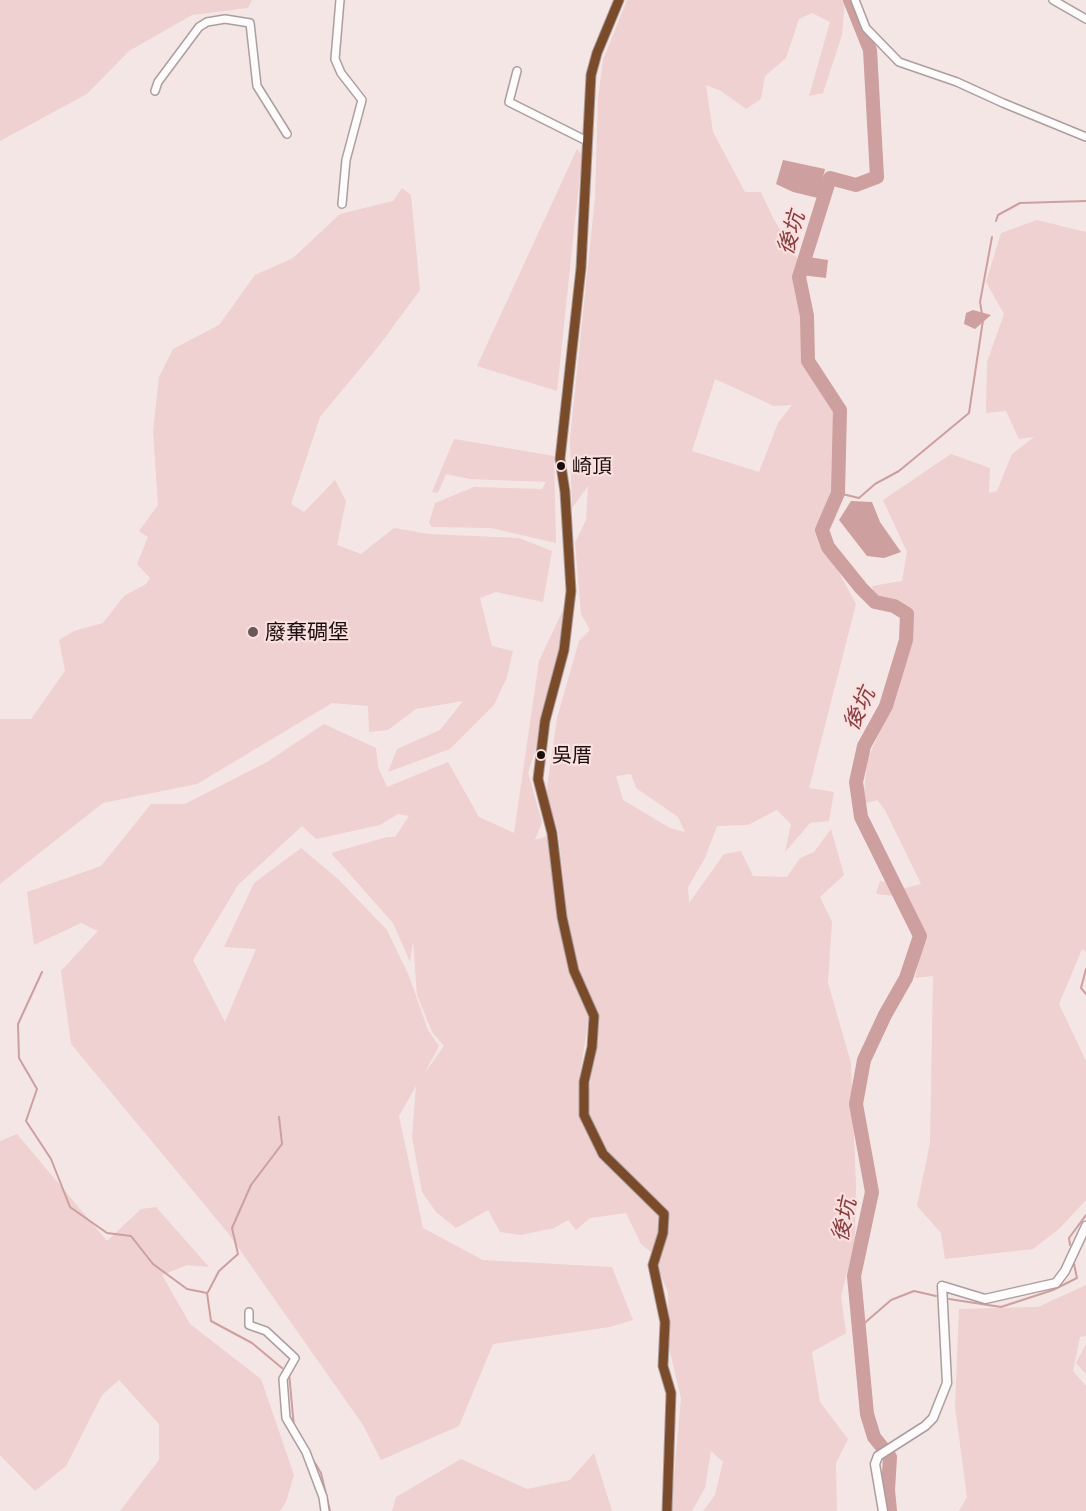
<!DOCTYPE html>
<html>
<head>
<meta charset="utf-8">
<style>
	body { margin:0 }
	canvas { display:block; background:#f4e6e5 }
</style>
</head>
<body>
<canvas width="1086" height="1511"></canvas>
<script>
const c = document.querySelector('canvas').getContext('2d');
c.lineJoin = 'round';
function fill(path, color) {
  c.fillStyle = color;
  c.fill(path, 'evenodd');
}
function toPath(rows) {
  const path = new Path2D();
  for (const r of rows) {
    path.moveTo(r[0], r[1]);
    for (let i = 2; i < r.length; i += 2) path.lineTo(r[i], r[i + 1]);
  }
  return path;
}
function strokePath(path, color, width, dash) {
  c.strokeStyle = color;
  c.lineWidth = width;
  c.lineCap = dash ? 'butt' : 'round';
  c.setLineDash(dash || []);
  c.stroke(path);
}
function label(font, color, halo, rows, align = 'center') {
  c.font = font + ' "Exo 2","Noto Sans TC",sans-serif';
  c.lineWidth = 4.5;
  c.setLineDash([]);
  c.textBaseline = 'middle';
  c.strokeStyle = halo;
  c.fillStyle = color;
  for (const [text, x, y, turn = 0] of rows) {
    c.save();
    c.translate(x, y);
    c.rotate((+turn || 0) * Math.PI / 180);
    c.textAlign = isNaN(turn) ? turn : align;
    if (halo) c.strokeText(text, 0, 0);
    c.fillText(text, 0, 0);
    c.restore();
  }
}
const green = toPath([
	[0,0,252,0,248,8,192,15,129,51,87,94,0,141],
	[627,0,845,0,842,35,823,93,809,96,830,22,812,13,799,19,786,58,765,76,761,99,746,109,721,91,706,85,713,132,745,192,761,192,773,218,799,261,817,382,836,401,838,472,829,523,821,539,856,604,809,788,834,792,829,821,810,823,785,852,791,824,777,810,748,825,717,826,705,858,688,887,689,903,724,854,741,851,753,876,787,877,800,858,814,852,831,829,844,875,820,897,832,922,828,983,851,1063,856,1185,855,1241,841,1296,846,1333,812,1352,820,1402,848,1439,836,1463,837,1511,703,1511,715,1495,723,1462,711,1451,705,1488,692,1511,671,1511,681,1398,669,1348,668,1292,655,1262,668,1224,667,1213,609,1154,597,1136,586,1110,596,1044,596,1012,578,970,569,933,558,830,546,795,557,718,579,641,590,630,581,614,575,543,586,520,588,486,572,508,570,439,595,197,598,99,603,60],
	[715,379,774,406,792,405,778,423,759,472,692,451],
	[631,774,636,788,678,817,685,832,670,828,623,800,616,776],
	[577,149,582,155,557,391,477,366],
	[402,188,411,195,420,290,378,347,320,417,291,504,304,512,335,480,346,501,337,545,361,554,394,528,429,534,519,538,552,551,543,602,496,592,480,598,492,646,513,651,507,677,494,705,450,749,388,772,397,749,440,730,463,701,416,709,388,730,369,732,368,706,332,703,197,784,103,803,0,884,0,719,31,719,65,671,59,640,74,631,103,623,124,596,146,584,150,578,137,564,148,537,139,531,158,505,153,431,159,377,173,349,219,325,255,275,293,258,340,214,393,201],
	[1037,220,1086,232,1086,952,1082,949,1059,1004,1086,1061,1086,1200,1060,1228,1033,1249,945,1259,941,1233,917,1206,930,1143,933,976,915,978,925,932,911,907,895,896,876,894,880,881,905,888,921,884,885,810,877,800,863,804,867,760,897,694,911,627,898,601,875,599,872,586,902,581,907,552,883,500,951,454,990,468,989,493,997,491,1012,454,1034,437,1019,439,1006,411,986,413,987,362,1004,314,986,282,1001,233],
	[454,439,554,456,556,543,491,528,432,527,429,523,435,503,474,487,542,489,546,482,470,479,446,474,438,493,432,492],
	[564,608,566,633,543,726,528,773,542,822,535,840,551,835,560,913,589,1015,578,1088,587,1133,600,1151,659,1213,659,1233,651,1252,641,1244,626,1213,590,1218,576,1230,568,1220,554,1228,521,1235,500,1232,488,1210,456,1228,436,1212,422,1192,412,1137,416,1086,399,1116,423,1228,483,1260,612,1267,633,1320,610,1327,493,1344,459,1426,381,1460,363,1425,228,1233,71,1044,61,971,98,931,81,923,34,945,27,892,101,866,151,804,185,804,267,762,324,724,376,748,378,767,387,787,448,762,479,817,514,833,539,661],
	[398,814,409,816,395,837,387,837,331,853,393,923,410,962,413,941,417,995,432,1032,444,1046,424,1074,439,1046,428,1030,409,976,387,930,338,879,301,848,254,883,224,947,256,949,225,1022,193,960,238,885,302,826,316,839,380,825],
	[17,1134,107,1241,141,1209,156,1207,209,1267,187,1265,162,1275,190,1324,261,1379,294,1475,286,1502,280,1511,120,1511,159,1460,159,1424,119,1380,102,1395,66,1466,35,1491,0,1455,0,1141],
	[1086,1285,1086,1336,1080,1337,1073,1371,1086,1386,1086,1511,959,1511,967,1497,955,1407,959,1309,1038,1307],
	[1086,1344,1086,1374,1076,1363],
	[594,1453,612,1511,392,1511,396,1497,461,1459,527,1489,570,1480]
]);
const water = toPath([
	[783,160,825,169,818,198,793,192,776,184],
	[808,257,828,260,826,278,801,275],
	[973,310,991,315,975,329,964,324,966,313],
	[851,501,872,502,880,522,901,552,884,558,867,556,839,520]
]);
const stream = toPath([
	[996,221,998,215,1020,203,1086,201],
	[982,314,980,302,992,237],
	[838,493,859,498,875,484,899,471,969,413,983,320],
	[1086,969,1081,988,1086,994],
	[42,972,18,1024,19,1058,37,1089,26,1121,51,1159,70,1207,107,1233,131,1236,153,1264,187,1289,207,1293,211,1321,252,1343,282,1368],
	[1070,1245,1069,1238,1086,1215],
	[208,1292,219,1271,238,1254,232,1228,251,1185,282,1144,279,1117],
	[949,1299,1001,1307,1053,1290,1077,1278,1074,1264],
	[860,1327,891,1300,914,1291,936,1296],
	[289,1373,294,1427],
	[310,1455,321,1473,330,1511]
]);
const river = toPath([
	[850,0,870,50,877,177,856,185,830,178,799,277,807,316,808,361,840,410,838,493,822,530,828,547,861,588,875,602,894,606,907,614,906,640,886,706,864,746,856,782,861,817,920,936,906,978,885,1015,864,1060,856,1104,872,1192,854,1276,867,1414,874,1437,890,1457,888,1490,890,1511]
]);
const minor = toPath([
	[340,0,335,59,341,73,362,100,346,160,342,204],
	[855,0,866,28,899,62,957,82,1003,103,1086,137],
	[1053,0,1086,19],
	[517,71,509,102,587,141],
	[155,91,158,82,199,27,207,22,225,19,250,23,257,86,287,134],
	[249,1312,249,1325,266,1331,295,1358,283,1379,286,1418,306,1452,323,1497,325,1511]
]);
const tertiary = toPath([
	[619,0,597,53,591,75,581,268,560,459,565,492,571,591,564,650,545,721,538,779,552,833,562,917,574,971,594,1016,592,1047,584,1082,584,1115,603,1154,664,1214,663,1233,653,1265,665,1322,663,1366,671,1393,667,1511],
	[883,1511,875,1464,878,1456,925,1426,933,1418,947,1383,942,1286,985,1299,1056,1283,1065,1271,1086,1226]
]);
const bus1 = toPath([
	[619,0,597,53,591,75,581,268,560,459,565,492,571,591,564,650,545,721,538,779,552,833,562,917,574,971,594,1016,592,1047,584,1082,584,1115,603,1154,664,1214,663,1233,653,1265,665,1322,663,1366,671,1393,667,1511]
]);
const markers = [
	[561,466,5,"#1b0d0d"],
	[253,632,6,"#675959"],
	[541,755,5,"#1b0d0d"]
];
const busNames = [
	["崎頂",572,466],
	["吳厝",552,755]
];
const poiNames = [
	["廢棄碉堡",265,632]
];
const waterNames = [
	["後坑",791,233,-73],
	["後坑",859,709,-65],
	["後坑",844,1220,-78]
];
fill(green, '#eed1d0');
fill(water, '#cd9f9e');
strokePath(stream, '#cd9f9e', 2);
strokePath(river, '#cd9f9e', 14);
strokePath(minor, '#ac9e9e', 10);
strokePath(tertiary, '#ac9e9e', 11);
strokePath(minor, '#fdfbfb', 7);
strokePath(tertiary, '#fdfbfb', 8);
strokePath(bus1, '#7a4b2a', 9);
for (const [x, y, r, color] of markers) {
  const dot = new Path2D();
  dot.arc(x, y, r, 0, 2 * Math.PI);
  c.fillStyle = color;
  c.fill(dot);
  strokePath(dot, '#fae0df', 2);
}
label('20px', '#1b0d0d', '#fae0df', busNames, 'left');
label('21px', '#1b0d0d', '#fae0df', poiNames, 'left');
label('italic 22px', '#883d3f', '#fae0df', waterNames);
</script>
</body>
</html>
